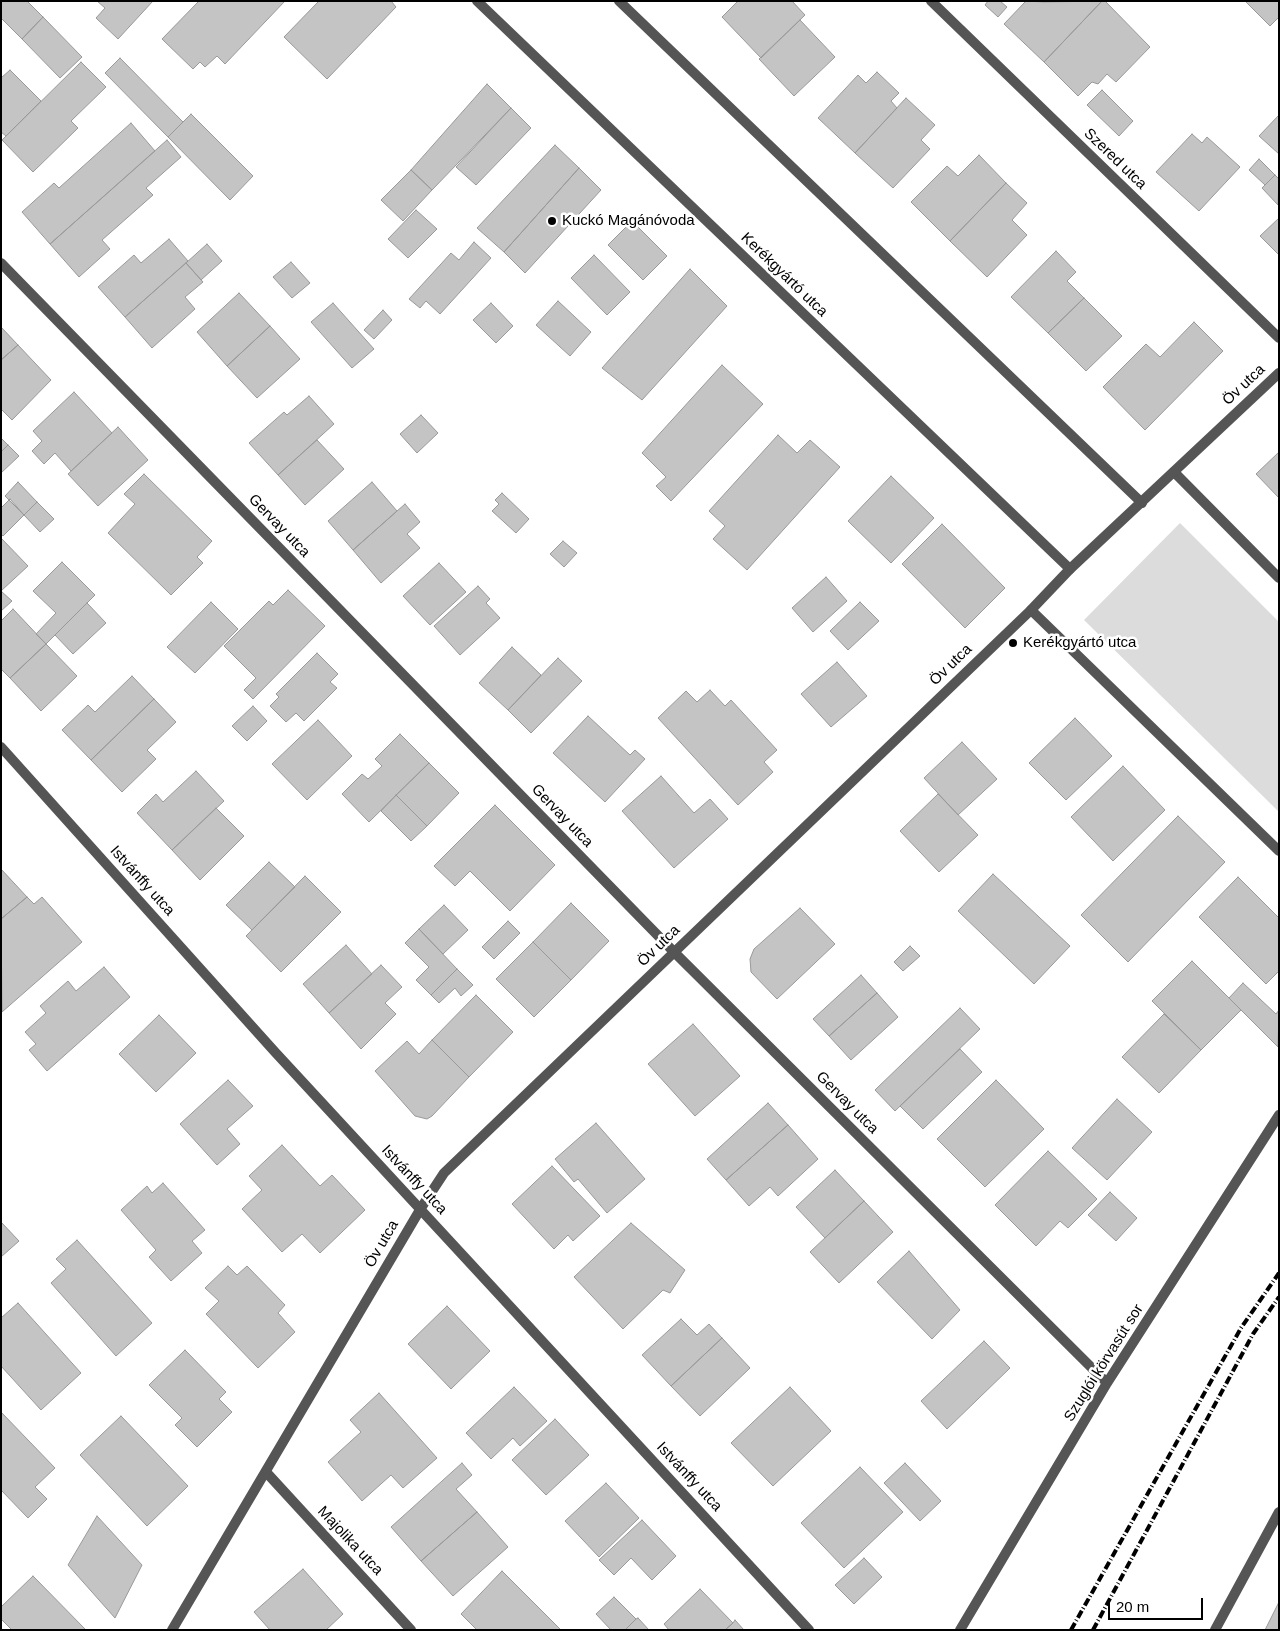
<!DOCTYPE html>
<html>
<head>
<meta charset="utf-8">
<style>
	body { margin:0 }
	#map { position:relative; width:1280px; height:1631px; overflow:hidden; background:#fff; font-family:Arial,sans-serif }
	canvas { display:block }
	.frame { position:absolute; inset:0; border:2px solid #000; pointer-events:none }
	.scale { position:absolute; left:1108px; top:1598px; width:95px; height:22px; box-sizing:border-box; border:2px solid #000; border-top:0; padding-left:6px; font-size:15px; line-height:18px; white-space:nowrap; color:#000; -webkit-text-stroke:4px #fff; paint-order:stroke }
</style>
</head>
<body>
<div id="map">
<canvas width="1280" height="1631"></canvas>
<div class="frame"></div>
<div class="scale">20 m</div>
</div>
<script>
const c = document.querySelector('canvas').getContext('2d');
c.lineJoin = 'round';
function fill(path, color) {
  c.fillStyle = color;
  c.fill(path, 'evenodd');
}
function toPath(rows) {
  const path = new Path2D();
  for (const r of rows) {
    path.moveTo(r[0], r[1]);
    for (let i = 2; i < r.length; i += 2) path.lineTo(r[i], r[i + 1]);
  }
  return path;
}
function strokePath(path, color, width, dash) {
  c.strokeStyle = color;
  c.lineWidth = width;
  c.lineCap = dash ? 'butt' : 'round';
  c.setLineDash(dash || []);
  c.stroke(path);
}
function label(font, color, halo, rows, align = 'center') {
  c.font = font + ' Arial,sans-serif';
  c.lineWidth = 5;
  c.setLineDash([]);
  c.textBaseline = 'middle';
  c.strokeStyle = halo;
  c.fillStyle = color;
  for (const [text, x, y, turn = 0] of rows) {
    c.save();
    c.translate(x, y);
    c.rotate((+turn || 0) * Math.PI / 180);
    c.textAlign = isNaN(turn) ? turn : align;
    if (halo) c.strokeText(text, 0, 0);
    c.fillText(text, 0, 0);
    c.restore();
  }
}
const green = toPath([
	[1180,523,1279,622,1279,812,1084,620]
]);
const building = toPath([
	[1,1,27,1,43,17,22,39,1,18,1,1],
	[97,1,153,1,118,39,96,18,105,8,97,1],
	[199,1,285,1,225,64,217,56,205,67,200,62,193,69,162,39,199,1],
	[319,1,391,1,396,7,327,79,284,37,319,1],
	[738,1,792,1,805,15,761,58,722,17,738,1],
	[988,1,1000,1,1007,7,998,17,985,5,988,1],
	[1026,1,1044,2,1102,1,1044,62,1004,24,1026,1],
	[1102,1,1105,1,1150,47,1116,82,1107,74,1098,84,1092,82,1078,96,1044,62,1102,1],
	[1245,1,1279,1,1279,17,1270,26,1245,1],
	[43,17,82,57,60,78,22,39,43,17],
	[800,20,835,57,794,96,759,59,800,20],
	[120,58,183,122,168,137,105,73,120,58],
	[81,62,106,87,71,121,78,128,33,172,2,140,81,62],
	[10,70,41,101,6,136,1,132,1,78,10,70],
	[877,72,899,93,891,101,897,108,855,153,818,118,858,75,866,83,877,72],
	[487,84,511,108,432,190,411,170,487,84],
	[1102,90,1133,121,1119,136,1087,105,1102,90],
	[906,98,935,125,921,140,930,149,893,188,855,153,906,98],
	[511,108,531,128,476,185,456,167,511,108],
	[191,114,253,176,230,200,168,137,191,114],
	[1279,115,1279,154,1259,136,1279,115],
	[131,123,155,151,50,244,22,212,54,183,59,188,131,123],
	[1192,134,1202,143,1207,137,1240,167,1199,211,1156,172,1192,134],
	[167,140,181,157,146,188,153,195,102,240,110,249,79,277,50,244,167,140],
	[555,145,579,168,504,252,477,228,555,145],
	[979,155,1006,183,950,241,911,202,947,166,958,176,979,155],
	[1259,159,1275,175,1265,185,1249,170,1259,159],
	[579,168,601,190,525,273,504,252,579,168],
	[411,170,432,190,403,221,381,200,411,170],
	[1275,175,1279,179,1278,205,1262,188,1275,175],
	[1006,183,1027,203,1012,220,1027,235,987,277,950,241,1006,183],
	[416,210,437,229,408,258,388,239,416,210],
	[1279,218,1279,255,1260,236,1279,218],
	[632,221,667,256,643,280,608,245,632,221],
	[169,239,188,261,125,317,98,287,134,255,141,263,169,239],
	[474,242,491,258,440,314,426,301,420,308,409,299,451,253,459,260,474,242],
	[207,244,222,261,201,280,186,263,207,244],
	[1056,251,1076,272,1067,281,1084,298,1048,333,1011,297,1056,251],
	[594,255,630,292,607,315,571,278,594,255],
	[291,262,310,283,292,298,273,277,291,262],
	[186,263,203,282,185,297,195,309,152,348,125,317,186,263],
	[690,269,727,306,642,400,602,368,690,269],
	[239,293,270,326,227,366,197,332,239,293],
	[1084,298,1122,336,1086,371,1048,333,1084,298],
	[558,301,591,332,570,356,536,325,558,301],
	[333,303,374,349,352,368,311,322,333,303],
	[491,303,513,326,496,343,473,320,491,303],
	[383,310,392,320,374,339,364,330,383,310],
	[1194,322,1223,351,1145,430,1103,387,1146,344,1160,357,1194,322],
	[270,326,300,359,257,398,227,366,270,326],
	[1,327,18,345,1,360,1,327],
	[18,345,51,380,12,420,1,409,1,360,18,345],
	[722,365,763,404,671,501,656,486,666,477,642,453,722,365],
	[74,392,112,433,71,471,55,453,44,464,32,451,42,441,33,431,74,392],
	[309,396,334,424,278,475,249,443,284,412,287,415,309,396],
	[421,415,438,433,417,453,400,434,421,415],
	[118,427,148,460,98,506,68,474,118,427],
	[778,435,797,453,810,440,840,467,747,570,713,539,725,526,709,511,778,435],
	[1,438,8,445,1,452,1,438],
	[317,440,344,469,305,505,278,475,317,440],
	[8,445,19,456,1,473,1,452,8,445],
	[1279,452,1279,498,1256,474,1279,452],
	[144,474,212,541,197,557,203,563,171,595,108,533,135,504,124,494,144,474],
	[891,476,934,518,891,563,848,521,891,476],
	[18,482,37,502,24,515,5,496,18,482],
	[372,482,397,511,353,550,328,521,372,482],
	[502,493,529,519,516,533,492,511,499,504,495,500,502,493],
	[10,499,24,515,3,536,1,534,1,508,10,499],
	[37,502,54,519,40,532,24,515,37,502],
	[405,504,420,522,407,534,420,548,381,583,353,550,405,504],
	[942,524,1005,588,965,628,902,564,942,524],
	[1,538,28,566,1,591,1,538],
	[563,541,577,553,564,567,550,554,563,541],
	[62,562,95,595,46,644,36,634,56,613,33,591,62,562],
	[439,563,466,592,430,625,403,596,439,563],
	[826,577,847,601,813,632,792,608,826,577],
	[478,586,490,599,486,603,500,618,460,655,434,626,478,586],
	[288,590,325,626,253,699,244,690,256,678,224,646,269,601,273,605,288,590],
	[1,591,12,601,1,611,1,591],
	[211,602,238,629,195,673,167,647,211,602],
	[860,602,879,621,848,650,830,631,860,602],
	[87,603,106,623,73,654,55,635,87,603],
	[13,609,46,644,10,678,1,669,1,621,13,609],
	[46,644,77,676,41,711,10,678,46,644],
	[512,647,541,675,508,710,479,683,512,647],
	[317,653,338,674,330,682,337,688,304,721,296,713,286,722,270,706,279,697,276,694,317,653],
	[558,658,582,681,531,733,508,710,558,658],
	[837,662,867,696,831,727,801,694,837,662],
	[132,676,154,699,91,760,62,730,88,705,95,712,132,676],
	[710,690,725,706,731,700,777,750,764,762,773,772,738,805,658,718,686,691,697,702,710,690],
	[154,699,176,722,147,750,156,759,122,792,91,760,154,699],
	[253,706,267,721,247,741,232,726,253,706],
	[588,716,630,755,635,750,645,759,605,802,553,753,588,716],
	[1075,718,1112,756,1066,800,1029,763,1075,718],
	[318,720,352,756,307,800,272,764,318,720],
	[400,734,429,763,369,822,342,794,362,774,368,779,382,766,375,759,400,734],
	[962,742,997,779,958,815,924,778,962,742],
	[429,763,459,793,427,826,396,795,429,763],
	[1123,766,1165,810,1113,861,1071,817,1123,766],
	[196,771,224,801,172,850,137,813,156,794,163,802,196,771],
	[661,776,694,813,710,799,728,819,674,868,622,811,661,776],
	[938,794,978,835,939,872,900,831,938,794],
	[396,795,427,826,411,841,381,811,396,795],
	[495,805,555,865,510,911,470,871,455,886,434,866,495,805],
	[216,808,244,836,200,880,172,850,216,808],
	[1178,816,1225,862,1128,962,1081,915,1178,816],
	[269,862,295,887,252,930,226,905,269,862],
	[1,869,27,897,1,919,1,869],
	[993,874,1070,946,1034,984,958,911,993,874],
	[305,876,341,912,281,972,246,936,305,876],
	[1238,877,1279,918,1279,971,1266,984,1199,917,1238,877],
	[27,897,34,904,42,897,82,942,2,1012,1,919,27,897],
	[571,903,609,941,571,980,533,942,571,903],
	[444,905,468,930,443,954,419,929,444,905],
	[800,908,835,944,777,999,751,972,750,959,754,949,800,908],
	[508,921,520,933,494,959,482,947,508,921],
	[419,929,457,969,431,995,416,980,429,967,405,943,419,929],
	[533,942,571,980,534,1017,496,979,533,942],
	[346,945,372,974,329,1013,303,984,346,945],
	[910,946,920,956,903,971,894,962,910,946],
	[1192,961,1241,1010,1201,1050,1152,1001,1192,961],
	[381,965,402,987,385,1003,396,1014,361,1049,329,1013,381,965],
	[104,967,130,997,47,1071,29,1050,36,1044,25,1032,46,1013,40,1006,68,981,76,991,104,967],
	[457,969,473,985,461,996,455,988,439,1003,431,995,457,969],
	[861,975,877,993,829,1036,813,1019,861,975],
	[1243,983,1276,1014,1279,1010,1278,1047,1229,998,1243,983],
	[877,993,898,1017,851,1060,829,1036,877,993],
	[476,995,513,1032,469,1077,432,1040,476,995],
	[960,1008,980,1029,895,1111,875,1090,960,1008],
	[1164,1014,1201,1050,1159,1093,1122,1057,1164,1014],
	[159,1015,196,1053,156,1092,119,1054,159,1015],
	[693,1024,740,1076,695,1116,648,1064,693,1024],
	[432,1040,469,1077,432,1116,427,1119,415,1116,375,1071,407,1041,419,1054,432,1040],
	[960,1049,982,1072,923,1129,900,1106,960,1049],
	[228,1080,253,1106,227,1129,240,1144,217,1165,180,1124,228,1080],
	[996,1080,1044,1129,985,1187,937,1139,996,1080],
	[1117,1099,1152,1132,1107,1180,1072,1148,1117,1099],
	[768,1103,788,1125,726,1180,707,1159,768,1103],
	[596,1123,645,1179,607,1213,578,1179,574,1182,555,1159,596,1123],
	[788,1125,818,1159,778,1196,770,1187,749,1206,726,1180,788,1125],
	[282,1145,320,1186,332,1175,365,1210,320,1253,302,1234,282,1252,242,1209,262,1190,249,1176,282,1145],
	[1048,1151,1097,1199,1068,1228,1060,1221,1036,1246,995,1205,1048,1151],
	[552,1166,600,1216,573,1241,568,1235,554,1249,512,1204,552,1166],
	[835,1170,864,1201,825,1238,796,1207,835,1170],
	[163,1183,205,1230,192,1241,202,1253,171,1281,149,1257,156,1250,121,1210,147,1186,152,1193,163,1183],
	[1110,1192,1137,1218,1116,1241,1088,1215,1110,1192],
	[864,1201,893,1232,839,1283,810,1252,864,1201],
	[1,1222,19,1241,1,1257,1,1222],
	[631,1223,685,1270,670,1293,663,1290,623,1329,574,1277,631,1223],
	[77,1240,152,1323,116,1356,51,1283,66,1269,56,1259,77,1240],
	[909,1251,960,1310,932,1339,877,1282,909,1251],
	[228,1266,237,1275,247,1266,285,1305,278,1313,295,1332,258,1368,206,1314,219,1301,205,1288,228,1266],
	[18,1303,81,1373,41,1410,1,1366,1,1318,18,1303],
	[447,1306,490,1351,451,1389,408,1344,447,1306],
	[681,1319,697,1335,709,1324,722,1338,671,1386,642,1355,681,1319],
	[722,1338,750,1368,700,1416,671,1386,722,1338],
	[984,1341,1010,1368,947,1429,921,1401,984,1341],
	[185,1350,226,1392,219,1399,232,1412,197,1447,175,1425,182,1418,149,1385,185,1350],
	[514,1387,547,1421,520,1446,513,1438,491,1459,466,1433,514,1387],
	[790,1387,831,1431,773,1486,731,1443,790,1387],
	[379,1393,437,1458,403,1488,391,1475,362,1501,328,1462,361,1432,350,1420,379,1393],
	[1,1412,55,1468,35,1487,47,1499,28,1518,1,1490,1,1412],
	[121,1416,188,1486,147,1526,80,1455,121,1416],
	[555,1419,589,1455,546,1495,512,1460,555,1419],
	[462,1463,472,1475,456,1489,477,1512,421,1561,391,1527,462,1463],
	[905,1463,941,1501,920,1521,884,1483,905,1463],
	[860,1467,903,1512,844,1568,801,1523,860,1467],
	[606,1483,639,1518,599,1557,565,1521,606,1483],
	[477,1512,508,1547,453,1596,421,1561,477,1512],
	[97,1516,142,1565,115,1618,68,1565,97,1516],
	[642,1520,676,1556,652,1580,631,1558,614,1575,599,1560,642,1520],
	[864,1558,882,1577,854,1604,835,1585,864,1558],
	[303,1569,343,1614,326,1630,270,1630,254,1612,303,1569],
	[502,1571,561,1630,477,1630,461,1614,502,1571],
	[33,1576,86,1630,12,1630,1,1619,1,1607,33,1576],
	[700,1589,733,1623,725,1630,669,1630,664,1624,700,1589],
	[614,1597,636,1619,625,1630,611,1630,596,1614,614,1597],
	[1279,1602,1279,1630,1265,1630,1279,1602],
	[638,1618,649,1630,625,1630,636,1619,638,1618],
	[735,1620,744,1630,725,1630,733,1623,735,1620]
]);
const minor = toPath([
	[477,1,1070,569],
	[619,1,1142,503],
	[931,1,1279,338],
	[1,263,674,952,1107,1383],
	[1174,472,1279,578],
	[1031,610,1279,851],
	[1,747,275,1052,809,1630],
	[266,1472,411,1630],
	[960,1630,1107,1383,1279,1115],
	[1215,1630,1279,1512]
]);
const tertiary = toPath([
	[172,1630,421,1208,444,1173,1031,610,1070,569,1279,373]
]);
const rail = toPath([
	[1071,1630,1241,1328,1279,1273],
	[1093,1630,1253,1334,1279,1297]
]);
const markers = [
	[552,221,5,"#000"],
	[1013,643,5,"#000"]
];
const streetNames = [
	["Szered utca",1115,159,44],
	["Kerékgyártó utca",784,275,44],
	["Öv utca",1244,385,-43],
	["Gervay utca",279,526,46],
	["Öv utca",951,665,-44],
	["Gervay utca",562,816,46],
	["Istvánffy utca",142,881,48],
	["Öv utca",659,946,-44],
	["Gervay utca",847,1103,45],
	["Istvánffy utca",414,1180,47],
	["Öv utca",382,1244,-60],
	["Szuglói körvasút sor",1104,1363,-58],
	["Istvánffy utca",689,1477,47],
	["Majolika utca",350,1541,47]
];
const poiNames = [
	["Kuckó Magánóvoda",562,221],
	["Kerékgyártó utca",1023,643]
];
fill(green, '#dcdcdc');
fill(building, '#c4c4c4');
strokePath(building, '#999', 1);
strokePath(minor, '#555', 10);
strokePath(tertiary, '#555', 10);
strokePath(rail, '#000', 4, [8, 2.5, 1, 2.5]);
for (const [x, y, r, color] of markers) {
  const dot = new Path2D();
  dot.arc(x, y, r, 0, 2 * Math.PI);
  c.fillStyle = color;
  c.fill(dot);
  strokePath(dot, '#fff', 2);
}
label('15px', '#000', '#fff', streetNames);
label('15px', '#000', '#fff', poiNames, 'left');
</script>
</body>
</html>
